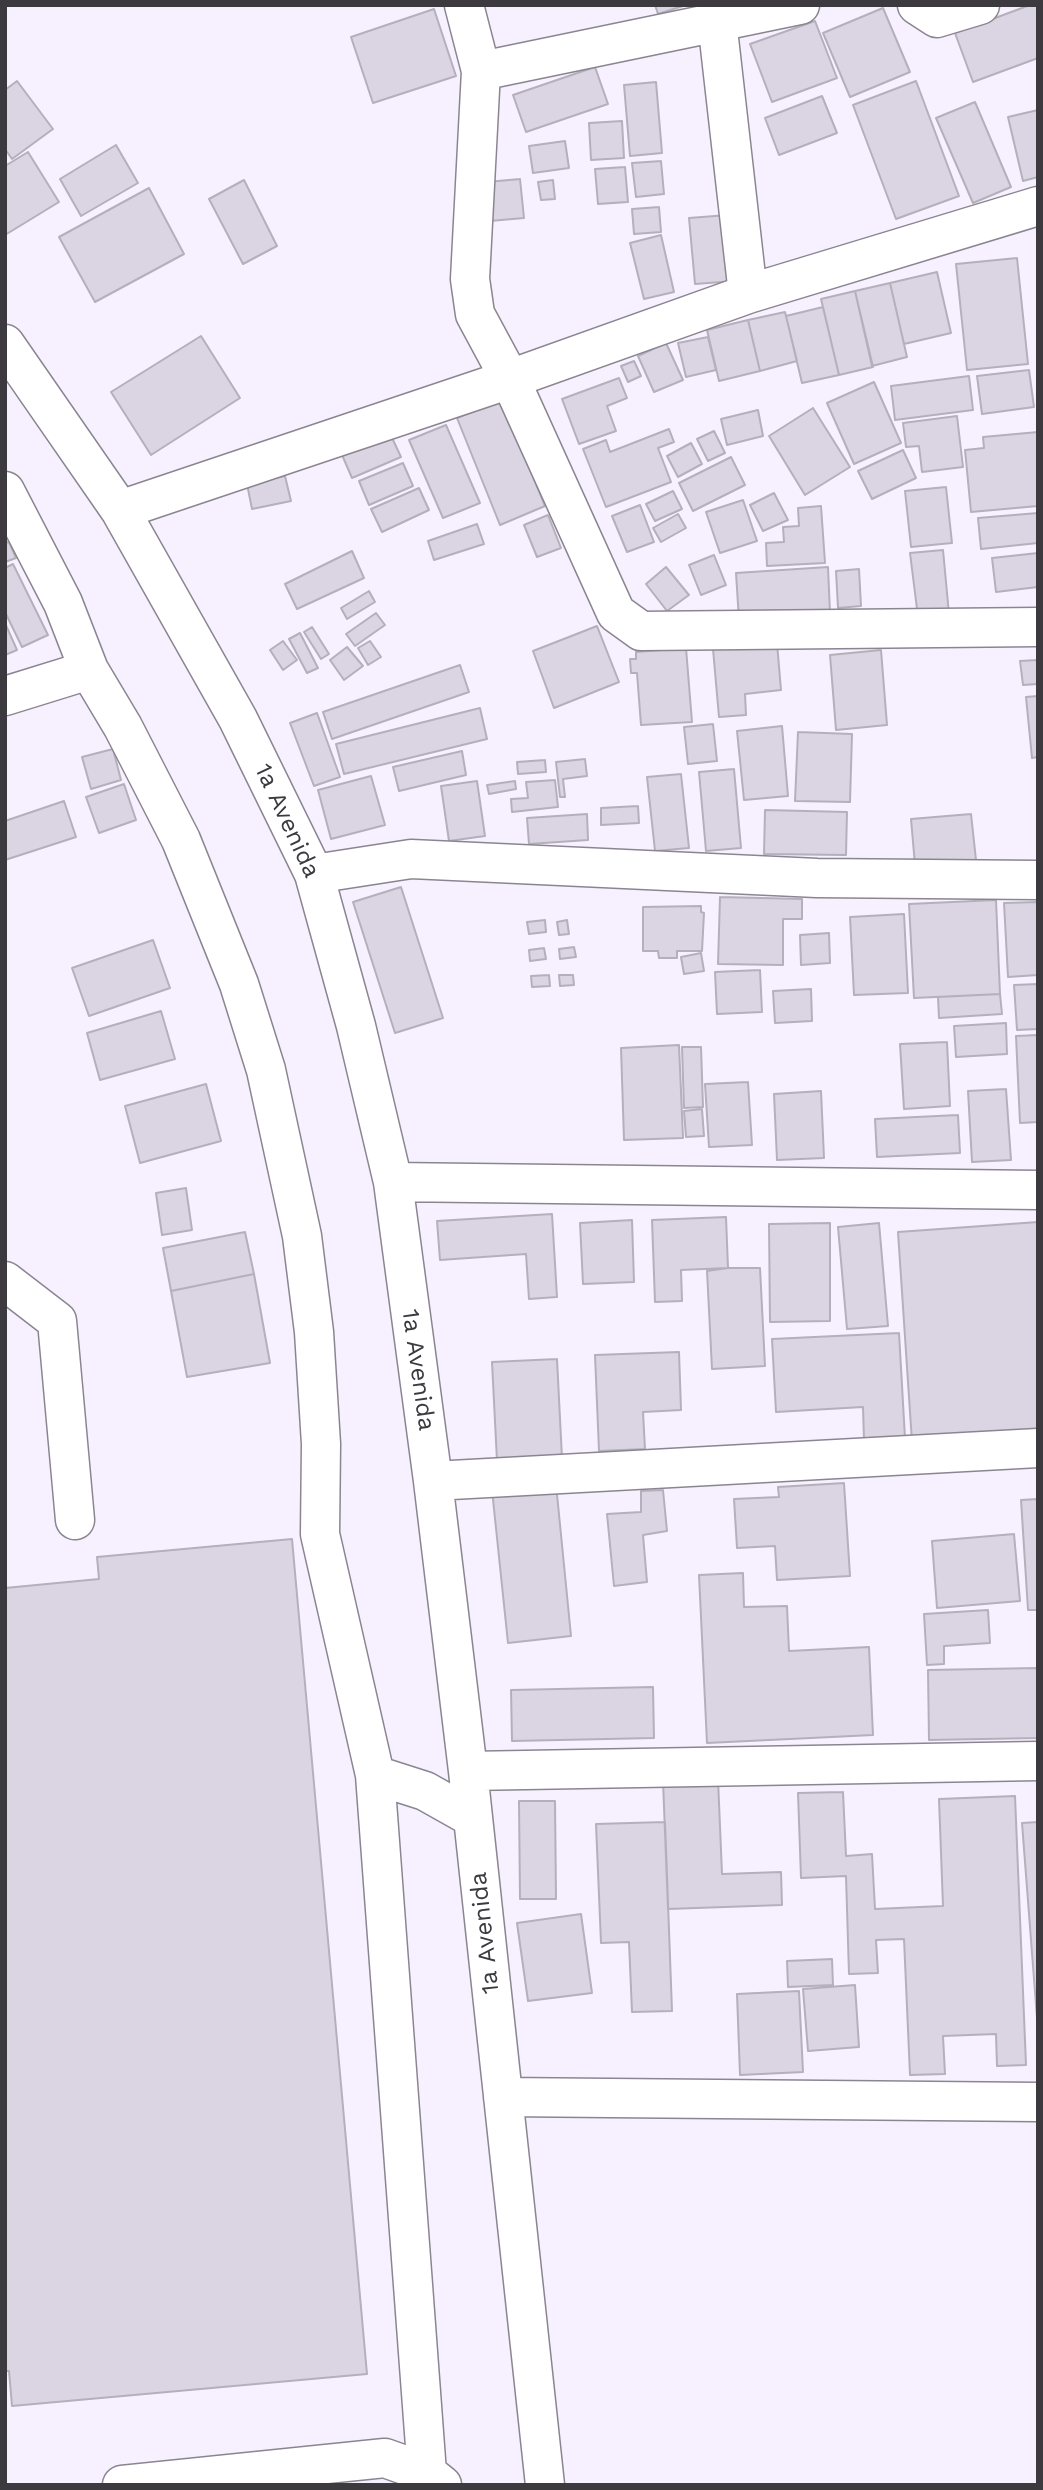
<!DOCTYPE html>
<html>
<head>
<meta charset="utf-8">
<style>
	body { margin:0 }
	#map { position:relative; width:1043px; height:2490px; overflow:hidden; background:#f7f1ff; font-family:"Work Sans",sans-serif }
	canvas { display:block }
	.frame { position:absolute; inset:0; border:7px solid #3c3a3f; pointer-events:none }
</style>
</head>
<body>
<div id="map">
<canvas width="1043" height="2490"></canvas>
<div class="frame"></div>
</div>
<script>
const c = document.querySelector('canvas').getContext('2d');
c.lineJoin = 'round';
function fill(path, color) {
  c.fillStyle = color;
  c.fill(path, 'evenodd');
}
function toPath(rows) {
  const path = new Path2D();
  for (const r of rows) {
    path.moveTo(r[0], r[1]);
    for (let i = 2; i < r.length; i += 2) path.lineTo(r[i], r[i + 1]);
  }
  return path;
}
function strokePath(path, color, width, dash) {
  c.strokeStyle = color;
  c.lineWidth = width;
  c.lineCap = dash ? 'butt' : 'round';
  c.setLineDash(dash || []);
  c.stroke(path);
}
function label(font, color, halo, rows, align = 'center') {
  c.font = font + ' "Work Sans",sans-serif';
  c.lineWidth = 5;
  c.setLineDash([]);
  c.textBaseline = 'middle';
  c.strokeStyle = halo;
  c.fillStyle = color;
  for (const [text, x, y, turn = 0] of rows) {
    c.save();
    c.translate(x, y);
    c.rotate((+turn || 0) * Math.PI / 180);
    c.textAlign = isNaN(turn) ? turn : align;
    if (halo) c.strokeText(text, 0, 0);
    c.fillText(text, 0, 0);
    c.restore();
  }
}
const building = toPath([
	[655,5,686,5,658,14,655,5],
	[1030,5,1038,5,1038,58,973,82,955,33,1030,5],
	[883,8,910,72,850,97,823,33,883,8],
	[434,9,456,76,373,103,351,37,434,9],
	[815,21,837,78,772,102,750,44,815,21],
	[595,67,608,104,526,132,513,95,595,67],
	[17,81,53,129,12,159,5,149,5,90,17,81],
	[916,81,959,196,896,219,853,105,916,81],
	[656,82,662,153,630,156,624,85,656,82],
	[822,96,837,133,779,155,765,118,822,96],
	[975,102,1011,187,973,203,936,118,975,102],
	[1038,110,1038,177,1023,181,1008,117,1038,110],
	[622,121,624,158,591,160,589,123,622,121],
	[565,141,569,168,533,173,529,146,565,141],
	[116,145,138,183,81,216,60,179,116,145],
	[28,152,59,202,5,235,5,166,28,152],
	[661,161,664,194,636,197,632,163,661,161],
	[625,167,628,202,598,204,595,169,625,167],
	[520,179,524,218,490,221,487,182,520,179],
	[244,180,277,246,243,264,209,199,244,180],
	[553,180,555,199,541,200,538,182,553,180],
	[149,188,184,254,95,302,59,237,149,188],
	[659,207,661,232,634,234,632,209,659,207],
	[728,215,735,281,695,284,689,218,728,215],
	[661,235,674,292,644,299,630,243,661,235],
	[1017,258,1028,364,967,370,956,264,1017,258],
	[937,272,951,333,904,344,890,283,937,272],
	[890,283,907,357,872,366,855,291,890,283],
	[855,291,873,367,839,375,821,299,855,291],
	[823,307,839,375,802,383,786,316,823,307],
	[785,312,797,361,760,371,748,320,785,312],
	[748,320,760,371,719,381,707,330,748,320],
	[201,336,240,398,151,455,111,392,201,336],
	[708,337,716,370,686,377,678,343,708,337],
	[666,343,683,380,654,392,638,356,666,343],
	[634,361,641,376,628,382,621,366,634,361],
	[1029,370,1034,407,982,414,977,376,1029,370],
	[969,376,973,410,895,420,891,386,969,376],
	[619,378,627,398,607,406,616,431,579,444,562,399,619,378],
	[874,382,901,443,854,464,827,403,874,382],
	[502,400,545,506,500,525,457,418,502,400],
	[813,408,850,467,805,495,769,436,813,408],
	[758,410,763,436,727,445,721,419,758,410],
	[957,416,963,467,922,472,919,446,906,447,903,423,957,416],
	[446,425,480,503,443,518,409,440,446,425],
	[387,427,401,457,352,478,339,448,387,427],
	[669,429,674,442,658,448,671,482,606,507,583,449,606,440,610,452,669,429],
	[714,431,725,453,708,461,697,439,714,431],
	[1038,432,1038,506,971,512,965,450,984,448,983,437,1038,432],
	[691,443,702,464,678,477,667,456,691,443],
	[903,450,916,478,872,499,858,471,903,450],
	[731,457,745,485,693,511,679,483,731,457],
	[403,463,413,486,369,505,359,481,403,463],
	[285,476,291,501,252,509,247,484,285,476],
	[946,487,952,543,911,547,905,491,946,487],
	[419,488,429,510,382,532,371,509,419,488],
	[673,491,682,509,655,521,646,504,673,491],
	[774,493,788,520,763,531,750,505,774,493],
	[743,500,757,541,720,553,706,512,743,500],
	[640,505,654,542,627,552,612,516,640,505],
	[821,506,825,563,767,566,766,543,784,542,783,527,799,526,798,508,821,506],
	[1038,513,1038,543,981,549,978,518,1038,513],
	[678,514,686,528,661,542,653,528,678,514],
	[548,515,561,548,537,557,524,525,548,515],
	[477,524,484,544,434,560,428,541,477,524],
	[9,542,16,558,5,562,5,543,9,542],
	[943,550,949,614,918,617,910,553,943,550],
	[352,551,364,578,297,609,285,584,352,551],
	[1038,553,1038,587,996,592,992,558,1038,553],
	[714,555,726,585,701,595,689,565,714,555],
	[13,564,48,635,22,647,5,612,5,568,13,564],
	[666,567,689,595,667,611,646,584,666,567],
	[828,567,830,613,739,620,736,573,828,567],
	[859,569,861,606,838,608,836,571,859,569],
	[369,591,375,602,347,619,341,608,369,591],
	[376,613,385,625,355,646,346,634,376,613],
	[5,623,17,650,5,655,5,623],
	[597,626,619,682,554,708,533,651,597,626],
	[312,627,329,654,321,659,304,632,312,627],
	[300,633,318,668,307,673,289,639,300,633],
	[283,641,297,660,283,670,270,650,283,641],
	[370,641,381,657,368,665,358,648,370,641],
	[777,643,781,690,745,694,746,715,719,717,713,649,777,643],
	[347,647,363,666,344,680,330,660,347,647],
	[686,648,692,722,641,725,637,673,631,673,630,659,636,659,636,652,686,648],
	[881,650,887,725,836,730,830,655,881,650],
	[1038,660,1038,684,1023,685,1020,661,1038,660],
	[460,665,469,692,332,739,323,712,460,665],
	[1038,696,1038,757,1032,758,1026,697,1038,696],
	[480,708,487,739,344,774,336,744,480,708],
	[317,713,340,777,314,786,290,723,317,713],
	[713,724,717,761,688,764,684,727,713,724],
	[782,726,788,796,744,800,737,731,782,726],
	[798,732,852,734,850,802,795,801,798,732],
	[113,749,121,780,91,789,82,757,113,749],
	[462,751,466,775,399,791,393,767,462,751],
	[585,759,587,776,563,779,565,797,560,797,556,762,585,759],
	[545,760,546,772,518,774,517,762,545,760],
	[734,769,741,848,706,851,699,772,734,769],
	[681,774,689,848,655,851,647,777,681,774],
	[371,776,385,825,331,839,318,790,371,776],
	[555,780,558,807,512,812,511,799,528,798,526,782,555,780],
	[477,781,485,836,449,841,441,786,477,781],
	[515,781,516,789,489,794,487,785,515,781],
	[124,784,136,820,99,833,86,797,124,784],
	[64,801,76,837,5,860,5,821,64,801],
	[638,806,639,823,601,825,601,808,638,806],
	[765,810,847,812,846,855,764,854,765,810],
	[587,814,588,840,529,844,527,818,587,814],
	[971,814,976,860,915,865,911,819,971,814],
	[401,887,443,1018,395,1033,353,902,401,887],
	[720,897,802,899,802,919,783,919,783,965,718,964,720,897],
	[996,900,1000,994,914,998,909,904,996,900],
	[1038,902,1038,975,1008,977,1004,903,1038,902],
	[701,906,701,912,704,913,702,951,677,951,677,958,659,958,658,951,643,951,643,907,701,906],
	[904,914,908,993,854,995,850,917,904,914],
	[545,920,546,932,529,934,527,922,545,920],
	[567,920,569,934,559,935,557,922,567,920],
	[829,933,830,963,801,965,800,935,829,933],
	[153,940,170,988,89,1016,72,968,153,940],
	[574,947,576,957,560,959,559,949,574,947],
	[544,948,546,959,530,961,529,950,544,948],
	[701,953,704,971,684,974,681,957,701,953],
	[760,970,762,1012,717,1014,715,972,760,970],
	[549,975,550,986,532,987,531,976,549,975],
	[559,975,573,975,574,985,560,986,559,975],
	[1038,984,1038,1029,1017,1030,1014,985,1038,984],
	[811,989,812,1021,775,1023,773,991,811,989],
	[1000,994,1002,1014,939,1018,938,997,1000,994],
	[161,1011,175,1059,100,1080,87,1033,161,1011],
	[1006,1023,1007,1054,956,1057,954,1026,1006,1023],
	[1038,1035,1038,1122,1020,1123,1016,1036,1038,1035],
	[947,1042,950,1106,904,1109,900,1044,947,1042],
	[679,1045,683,1138,624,1140,621,1048,679,1045],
	[682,1047,701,1047,703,1107,684,1108,682,1047],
	[748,1082,752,1145,709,1147,705,1084,748,1082],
	[206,1084,221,1141,140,1163,125,1106,206,1084],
	[1006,1089,1011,1160,972,1162,968,1091,1006,1089],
	[821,1091,824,1158,777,1160,774,1094,821,1091],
	[702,1109,704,1136,686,1137,684,1111,702,1109],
	[958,1115,960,1153,877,1157,875,1119,958,1115],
	[186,1188,192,1230,162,1235,156,1193,186,1188],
	[552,1214,557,1297,529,1299,526,1254,440,1260,437,1221,552,1214],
	[726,1217,728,1268,681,1270,682,1301,655,1302,652,1220,726,1217],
	[632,1220,634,1282,583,1284,580,1223,632,1220],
	[1038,1222,1038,1433,912,1442,898,1232,1038,1222],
	[830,1223,830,1321,770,1322,769,1224,830,1223],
	[879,1223,888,1326,847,1329,838,1227,879,1223],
	[245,1232,254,1274,171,1291,163,1248,245,1232],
	[728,1268,760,1268,765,1366,712,1369,707,1271,728,1268],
	[254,1274,270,1363,187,1377,171,1291,254,1274],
	[899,1333,905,1438,864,1440,863,1407,776,1412,772,1339,899,1333],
	[679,1352,681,1410,643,1412,645,1449,599,1451,595,1355,679,1352],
	[557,1359,562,1458,497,1461,492,1362,557,1359],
	[844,1483,850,1576,777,1580,775,1546,737,1548,734,1499,779,1497,778,1487,844,1483],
	[556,1484,571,1636,508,1643,492,1490,556,1484],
	[663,1490,667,1531,643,1535,647,1582,614,1586,607,1514,641,1512,641,1491,663,1490],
	[1038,1499,1038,1610,1028,1610,1021,1500,1038,1499],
	[1014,1534,1020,1601,937,1608,932,1541,1014,1534],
	[292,1539,367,2374,12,2406,9,2371,5,2371,5,1588,99,1579,97,1557,292,1539],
	[743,1573,744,1607,787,1606,789,1651,869,1647,873,1735,707,1743,699,1575,743,1573],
	[988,1610,990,1643,944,1646,944,1664,927,1665,924,1614,988,1610],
	[1038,1668,1038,1738,929,1740,928,1670,1038,1668],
	[653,1687,654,1738,512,1741,511,1690,653,1687],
	[718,1779,722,1874,781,1872,782,1905,668,1909,663,1781,718,1779],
	[843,1792,846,1856,872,1854,875,1909,943,1906,939,1799,1015,1796,1026,2065,997,2066,996,2034,943,2036,945,2074,910,2075,904,1939,876,1940,878,1973,849,1974,846,1876,801,1878,798,1793,843,1792],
	[519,1801,555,1801,556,1899,520,1899,519,1801],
	[665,1822,672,2011,632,2012,629,1942,601,1943,596,1824,665,1822],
	[1038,1822,1038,2031,1022,1823,1038,1822],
	[581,1914,592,1993,528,2001,517,1923,581,1914],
	[832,1959,833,1985,788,1987,787,1961,832,1959],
	[855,1985,859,2047,808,2051,803,1989,855,1985],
	[799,1991,803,2072,740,2075,737,1994,799,1991]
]);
const minor = toPath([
	[464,5,481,71,470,279,475,314,510,379,616,613,641,631,1038,627],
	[917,5,937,18,980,5],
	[717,21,748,294],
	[481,71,800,5],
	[5,344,120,510,238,719,314,874,356,1026,393,1182,433,1481,468,1771,545,2485],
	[5,491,63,603,89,670,123,727,181,840,239,984,266,1070,302,1236,314,1332,321,1444,320,1534,375,1775,425,1791,473,1818],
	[120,510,510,379,748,294,1038,206],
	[5,696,89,670],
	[314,874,411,859,817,878,1038,880],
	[393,1182,1038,1190],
	[5,1281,57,1321,75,1520],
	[433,1481,1038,1448],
	[468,1771,1038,1761],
	[375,1775,427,2473],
	[503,2097,1038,2102],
	[122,2485,385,2458,427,2473,442,2485]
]);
const streetNames = [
	["1a Avenida",287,821,65],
	["1a Avenida",418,1370,82],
	["1a Avenida",485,1933,-96]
];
fill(building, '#dbd5e3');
strokePath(building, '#b5afbc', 2);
strokePath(minor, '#8b8591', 41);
strokePath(minor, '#fff', 38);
label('24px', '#3c3a3f', '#fff', streetNames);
</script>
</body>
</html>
